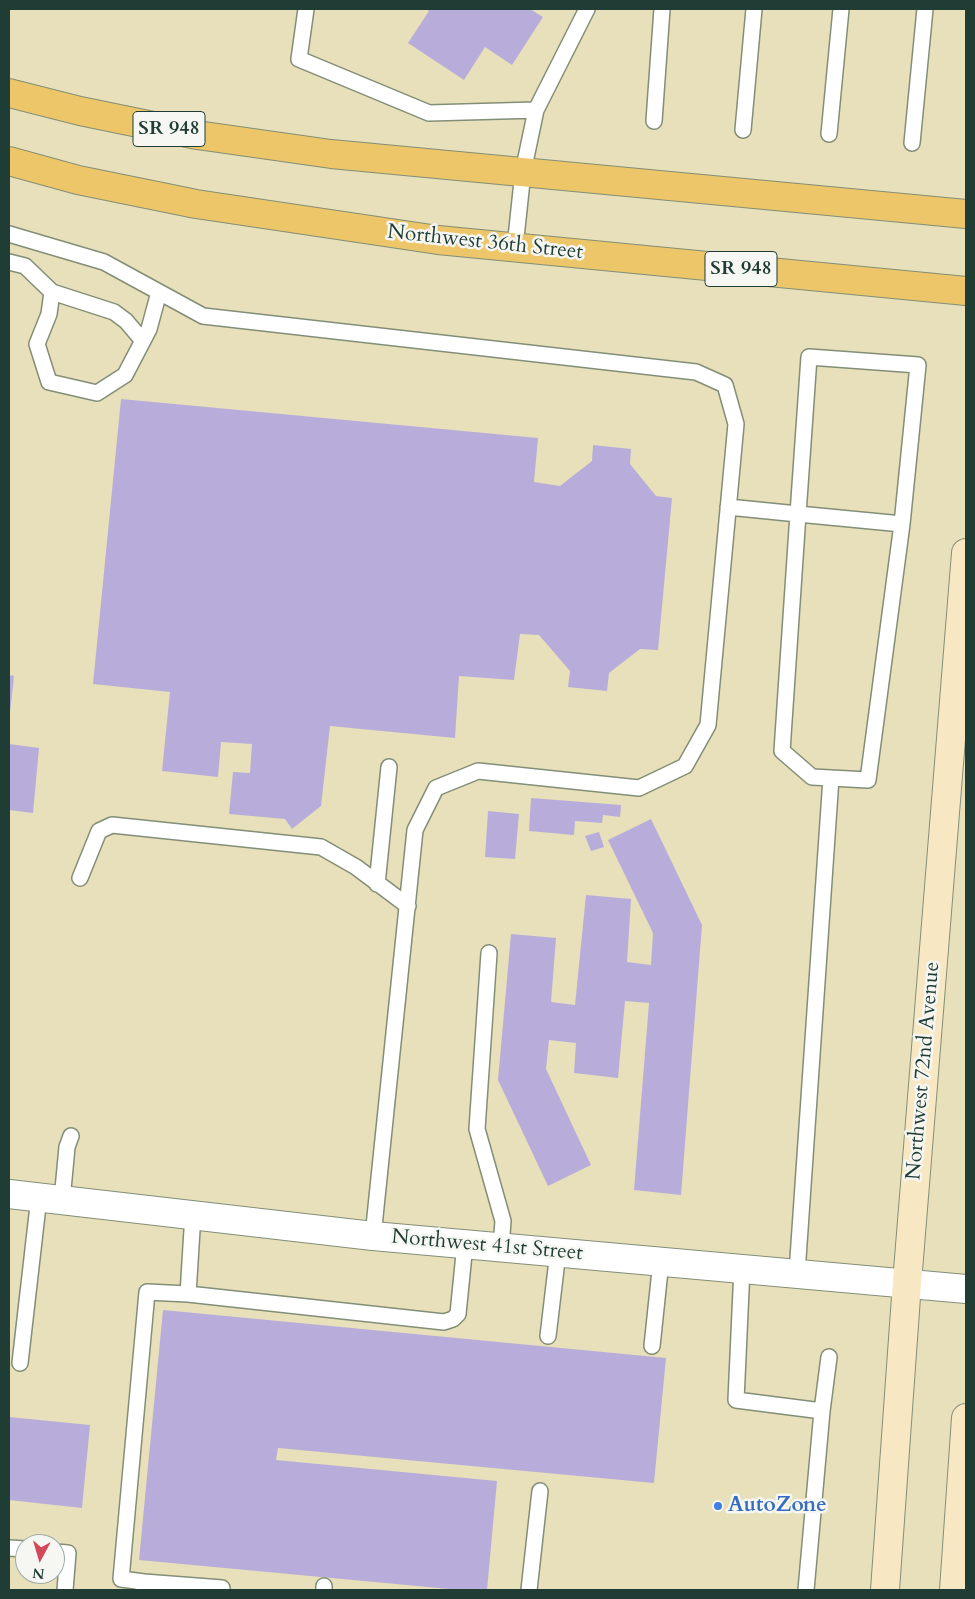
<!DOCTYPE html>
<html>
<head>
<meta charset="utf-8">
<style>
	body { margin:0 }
	#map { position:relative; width:975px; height:1599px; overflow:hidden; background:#e7e0ba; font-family:Cardo,serif }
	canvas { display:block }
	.frame { position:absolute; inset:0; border:10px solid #1f3d34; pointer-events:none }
	.north { position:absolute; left:15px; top:1534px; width:50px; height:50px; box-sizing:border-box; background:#f6f6f2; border:1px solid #a0aca6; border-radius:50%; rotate:186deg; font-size:14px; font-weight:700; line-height:20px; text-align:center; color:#1f3d34 }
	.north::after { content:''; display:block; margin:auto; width:18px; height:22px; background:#d1495b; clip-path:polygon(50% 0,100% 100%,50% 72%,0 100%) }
</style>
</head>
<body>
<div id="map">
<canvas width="975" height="1599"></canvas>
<div class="frame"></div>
<div class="north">N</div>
</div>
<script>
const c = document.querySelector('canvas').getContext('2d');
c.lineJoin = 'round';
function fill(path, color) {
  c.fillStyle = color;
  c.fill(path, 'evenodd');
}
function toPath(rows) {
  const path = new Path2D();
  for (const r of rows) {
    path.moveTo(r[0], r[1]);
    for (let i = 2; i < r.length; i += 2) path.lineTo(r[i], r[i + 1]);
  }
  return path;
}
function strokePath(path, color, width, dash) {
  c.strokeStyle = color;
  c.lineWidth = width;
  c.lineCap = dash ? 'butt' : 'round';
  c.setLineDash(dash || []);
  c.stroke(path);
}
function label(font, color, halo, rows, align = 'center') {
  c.font = font + ' Cardo,serif';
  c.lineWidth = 5;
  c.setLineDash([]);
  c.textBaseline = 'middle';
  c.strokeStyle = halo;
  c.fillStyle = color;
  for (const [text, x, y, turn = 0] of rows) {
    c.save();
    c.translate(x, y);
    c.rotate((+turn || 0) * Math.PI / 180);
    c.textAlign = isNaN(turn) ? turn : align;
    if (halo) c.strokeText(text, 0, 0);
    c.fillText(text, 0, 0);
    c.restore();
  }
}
const building = toPath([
	[425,9,530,9,543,17,512,65,485,47,464,80,408,43,429,11],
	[121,399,538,438,534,482,560,486,592,461,593,445,631,449,630,464,656,496,672,498,658,650,640,649,609,673,607,691,568,687,570,671,539,635,520,634,514,680,459,676,455,738,330,726,321,806,292,829,285,819,229,814,233,772,250,773,252,744,221,742,218,777,162,771,170,692,93,684],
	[9,675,14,676,10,713,9,713],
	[9,744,39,748,33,813,9,810],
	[531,798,621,805,620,817,603,815,602,823,575,821,574,835,529,831],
	[488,811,519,814,515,859,485,857],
	[651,819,702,925,681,1195,634,1190,649,1003,625,1001,618,1078,574,1073,576,1043,549,1040,546,1069,591,1165,548,1186,498,1080,511,934,556,938,551,1002,575,1005,586,895,631,899,627,962,651,965,653,933,608,840],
	[599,832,604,847,591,851,585,836],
	[163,1310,666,1358,654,1483,278,1448,276,1460,497,1481,487,1590,460,1590,139,1560],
	[9,1417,90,1425,82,1508,9,1500]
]);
const service = toPath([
	[306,9,299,59,429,113,536,110],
	[654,121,662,9],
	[743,130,754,9],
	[829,134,841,9],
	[912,143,925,9],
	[9,234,104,262,203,316,696,372,725,385,736,424,708,725,685,766,639,788,478,771,436,788,415,830,373,1236],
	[515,247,523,172,536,110,587,9],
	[9,262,25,266,52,292,49,314,37,344,49,382,97,393,125,375,149,329,159,292],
	[52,292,114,312,126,321,143,341],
	[728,507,798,514,902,524,918,365,809,357,798,514,782,751,812,777,868,780,902,524],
	[80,878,99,831,112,825,321,847,356,867,408,906],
	[377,884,389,767],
	[489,953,477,1129,503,1221,501,1247],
	[62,1200,67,1147,71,1136],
	[193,1214,188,1294,444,1322,453,1319,458,1314,465,1244],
	[742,1268,736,1400,822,1411,829,1357],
	[797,1273,831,778],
	[548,1336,558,1252],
	[652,1346,661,1261],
	[20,1363,39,1197],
	[9,1548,25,1549],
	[55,1552,68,1553,65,1590],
	[144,1582,222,1588,222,1590],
	[143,1590,144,1582,121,1579,147,1292,188,1294],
	[324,1590,324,1586],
	[529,1590,540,1491],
	[806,1590,822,1411]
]);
const minor = toPath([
	[9,1194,373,1236,966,1289]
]);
const secondary = toPath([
	[885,1590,907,1283,966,553],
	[954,1590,966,1418]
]);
const primary = toPath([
	[9,93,80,111,197,135,331,154,966,214],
	[9,161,78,180,196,204,438,240,966,291]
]);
const markers = [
	[718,1506,5,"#3f7fe0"]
];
const shields = [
	[169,129,72],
	[741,269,72]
];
const shieldNames = [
	["SR 948",169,129],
	["SR 948",741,269]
];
const streetNames = [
	["Northwest 36th Street",485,243,6],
	["Northwest 72nd Avenue",924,1071,-85],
	["Northwest 41st Street",487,1246,5]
];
const shopNames = [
	["AutoZone",728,1506]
];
fill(building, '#b8adda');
strokePath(service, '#838e77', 18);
strokePath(minor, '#838e77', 30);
strokePath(secondary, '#838e77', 30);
strokePath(primary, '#838e77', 30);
strokePath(service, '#fff', 15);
strokePath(minor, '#fff', 28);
strokePath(secondary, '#f7e8c3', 28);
strokePath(primary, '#ecc669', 28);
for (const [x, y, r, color] of markers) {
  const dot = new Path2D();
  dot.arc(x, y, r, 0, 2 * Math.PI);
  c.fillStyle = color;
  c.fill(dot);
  strokePath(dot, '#f6f6f2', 2);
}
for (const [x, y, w] of shields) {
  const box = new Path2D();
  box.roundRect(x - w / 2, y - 17.5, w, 35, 4);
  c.fillStyle = '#f6f6f2';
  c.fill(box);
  strokePath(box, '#1f3d34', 1);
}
label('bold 20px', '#1f3d34', null, shieldNames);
label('21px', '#1f3d34', '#f6f6f2', streetNames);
label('bold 21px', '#366cbe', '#f6f6f2', shopNames, 'left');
</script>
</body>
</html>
